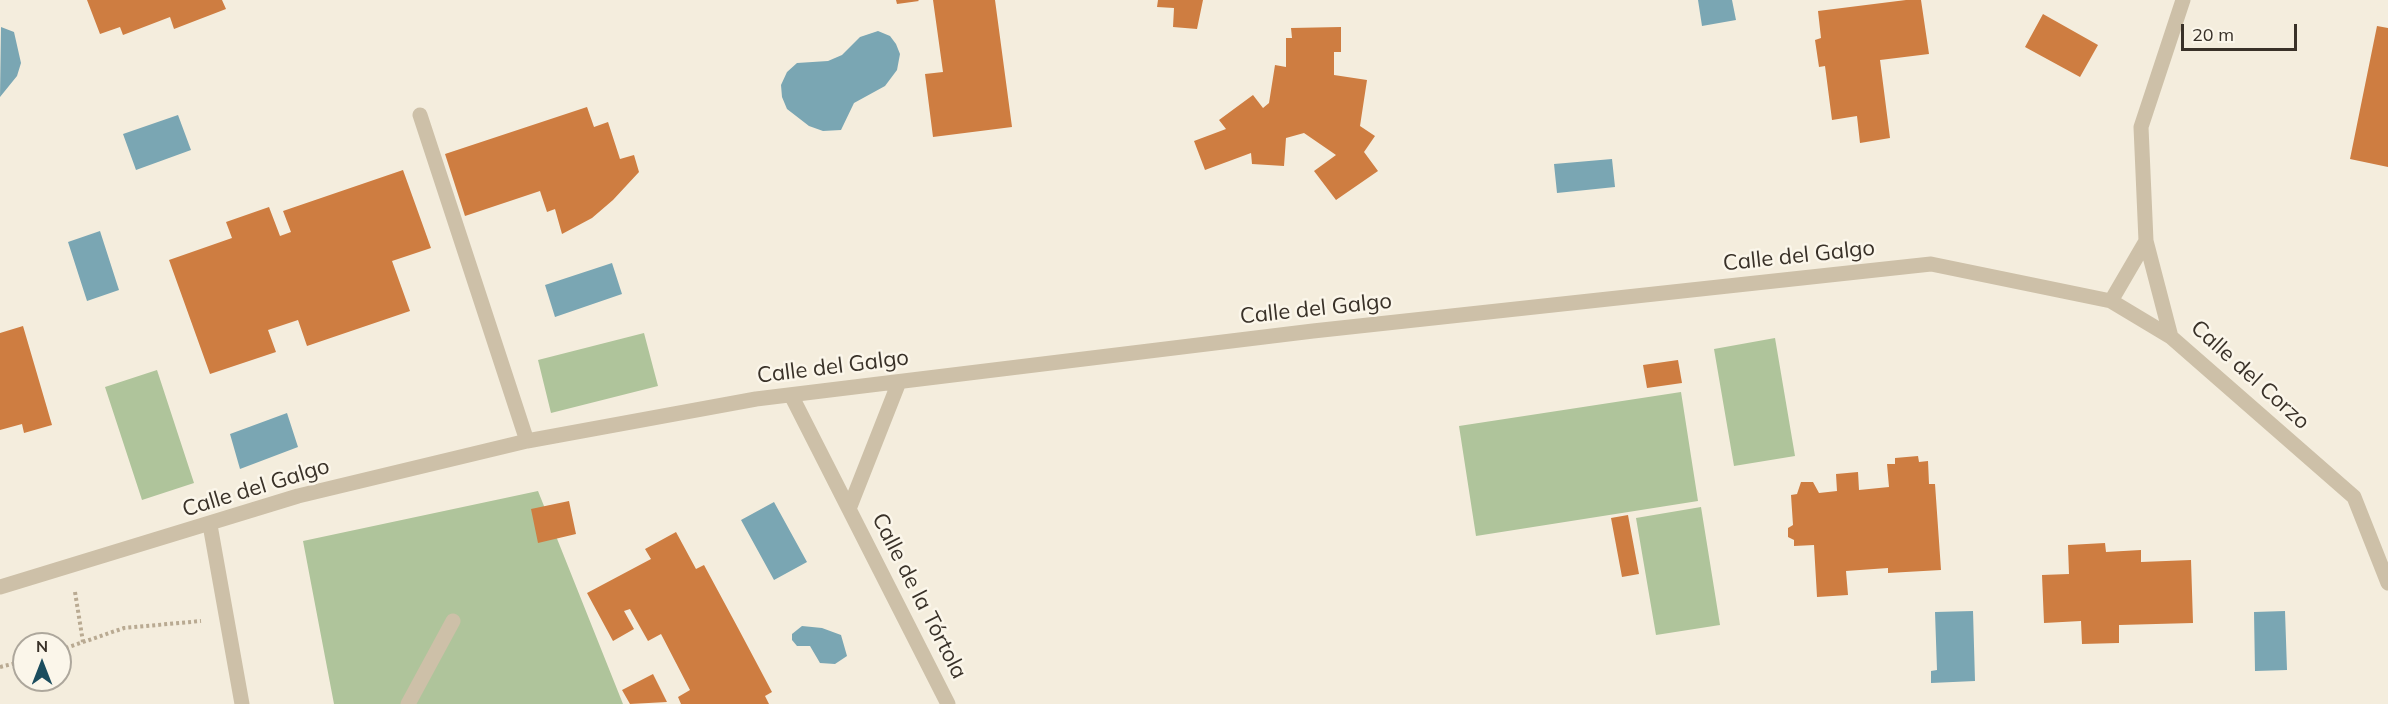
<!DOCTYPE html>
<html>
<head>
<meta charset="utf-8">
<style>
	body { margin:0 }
	#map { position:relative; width:2388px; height:704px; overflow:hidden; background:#f4eddd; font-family:Mulish,sans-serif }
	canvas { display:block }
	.north { position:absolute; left:12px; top:632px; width:60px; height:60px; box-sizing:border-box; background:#fbf6ea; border:2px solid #ada79c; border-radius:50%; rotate:0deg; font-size:16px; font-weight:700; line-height:24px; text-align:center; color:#393128 }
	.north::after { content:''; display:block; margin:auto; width:21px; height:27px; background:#1b4d5e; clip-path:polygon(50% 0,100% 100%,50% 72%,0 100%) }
	.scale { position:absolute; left:2181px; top:24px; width:116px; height:27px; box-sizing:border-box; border:3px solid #393128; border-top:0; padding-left:8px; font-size:18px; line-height:21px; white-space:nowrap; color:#393128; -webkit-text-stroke:4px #fbf6ea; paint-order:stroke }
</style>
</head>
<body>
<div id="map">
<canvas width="2388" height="704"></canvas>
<div class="north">N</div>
<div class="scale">20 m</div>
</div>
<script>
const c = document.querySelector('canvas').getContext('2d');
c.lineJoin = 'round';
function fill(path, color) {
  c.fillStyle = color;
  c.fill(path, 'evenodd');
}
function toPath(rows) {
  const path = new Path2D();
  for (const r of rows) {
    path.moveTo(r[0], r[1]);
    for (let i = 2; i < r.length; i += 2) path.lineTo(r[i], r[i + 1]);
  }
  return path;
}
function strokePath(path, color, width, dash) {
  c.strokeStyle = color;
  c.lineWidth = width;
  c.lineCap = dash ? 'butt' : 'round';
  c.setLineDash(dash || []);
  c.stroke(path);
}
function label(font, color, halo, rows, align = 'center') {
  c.font = font + ' Mulish,sans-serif';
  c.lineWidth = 5;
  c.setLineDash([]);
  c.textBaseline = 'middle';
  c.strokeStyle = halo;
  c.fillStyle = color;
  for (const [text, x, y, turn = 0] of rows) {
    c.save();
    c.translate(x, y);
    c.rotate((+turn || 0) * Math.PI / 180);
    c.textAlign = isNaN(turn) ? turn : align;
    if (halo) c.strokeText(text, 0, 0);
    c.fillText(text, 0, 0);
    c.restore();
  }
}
const green = toPath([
	[644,333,658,386,551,413,538,360],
	[1775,338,1795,456,1734,466,1714,349],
	[157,370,194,483,142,500,105,387],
	[1681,392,1698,501,1476,536,1459,426],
	[538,491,623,704,334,704,303,541],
	[1701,507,1720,625,1656,635,1636,518]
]);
const water = toPath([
	[1698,0,1732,0,1736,20,1702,26],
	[1,27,14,32,21,63,17,76,0,97],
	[878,31,890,36,896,44,900,54,897,70,885,86,854,103,841,130,823,131,809,126,787,109,782,97,781,85,787,72,797,63,828,61,842,55,860,37],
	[178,115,191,150,136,170,123,134],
	[1612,159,1615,187,1557,193,1554,164],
	[100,231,119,290,87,301,68,242],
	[612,263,622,294,555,317,545,285],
	[287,413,298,447,240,469,230,434],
	[774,502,807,562,774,580,741,520],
	[1973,611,1975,681,1931,683,1931,671,1937,670,1935,612],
	[2285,611,2287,670,2255,671,2254,612],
	[802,626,822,628,841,635,847,656,835,664,820,663,810,646,797,646,792,640,792,634]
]);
const building = toPath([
	[87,0,222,0,226,9,174,29,170,17,123,35,120,27,100,34],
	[896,0,918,0,919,1,897,4],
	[933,0,995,0,1012,127,933,137,925,74,943,72],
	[1158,0,1203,0,1197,29,1173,27,1174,8,1157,7],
	[1906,0,1921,0,1929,54,1880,60,1890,138,1860,143,1857,116,1832,120,1825,66,1819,67,1815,40,1821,38,1818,11],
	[2043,14,2098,45,2080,77,2025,47],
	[2377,26,2388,28,2388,167,2350,159],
	[1341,27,1341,52,1334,52,1334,75,1367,80,1360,126,1375,136,1364,152,1378,171,1336,200,1314,171,1336,155,1304,133,1286,138,1284,166,1252,164,1251,153,1205,170,1194,141,1226,129,1219,120,1253,95,1263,108,1269,103,1275,65,1286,67,1286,38,1292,38,1291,28],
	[587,107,594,127,608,122,620,159,634,155,639,172,613,200,592,218,562,234,555,209,547,212,540,191,465,216,445,154],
	[403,170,431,248,392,261,410,311,307,346,298,320,268,330,276,352,210,374,169,260,232,238,226,222,269,207,280,236,291,232,283,211],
	[23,326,52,425,24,433,22,424,0,430,0,333],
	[1678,360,1682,383,1647,388,1643,365],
	[1918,456,1919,462,1928,461,1929,484,1935,484,1941,570,1888,573,1888,568,1846,571,1848,595,1817,597,1814,545,1794,546,1794,540,1788,537,1788,528,1793,525,1791,495,1797,494,1801,482,1813,482,1819,493,1837,491,1836,474,1858,472,1859,490,1889,487,1887,464,1895,464,1895,458],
	[569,501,576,534,538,543,531,509],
	[1628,515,1639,574,1622,577,1611,518],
	[676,532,696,569,704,565,738,628,772,692,765,696,769,704,681,704,678,697,690,690,661,634,648,641,630,609,624,611,634,629,613,641,587,593,651,559,645,549],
	[2105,543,2106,552,2141,550,2141,562,2191,560,2193,623,2119,625,2119,643,2082,644,2081,621,2044,623,2042,575,2069,574,2068,545],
	[653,674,667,702,630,704,622,690]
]);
const path = toPath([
	[75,592,83,642],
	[60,650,124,628,201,621],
	[0,667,24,661]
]);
const minor = toPath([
	[2183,0,2141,127,2146,241,2171,337,2354,497,2388,583],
	[420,115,527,441],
	[2111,301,2146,241],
	[791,395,948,704],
	[849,509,899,382],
	[210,525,242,704],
	[0,587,298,496,527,441,756,399,1313,331,1931,264,2111,301,2171,337],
	[408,704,453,621]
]);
const streetNames = [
	["Calle del Galgo",1799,256,-6],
	["Calle del Galgo",1316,309,-6],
	["Calle del Galgo",833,367,-7],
	["Calle del Corzo",2250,375,42],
	["Calle del Galgo",256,488,-17],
	["Calle de la Tórtola",919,596,63]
];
fill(green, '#afc49b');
fill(water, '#7aa6b3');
fill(building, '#ce7d41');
strokePath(path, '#b9aa92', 4, [3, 3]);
strokePath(minor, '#cdc0a8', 15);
label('22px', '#393128', '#fbf6ea', streetNames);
</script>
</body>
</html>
